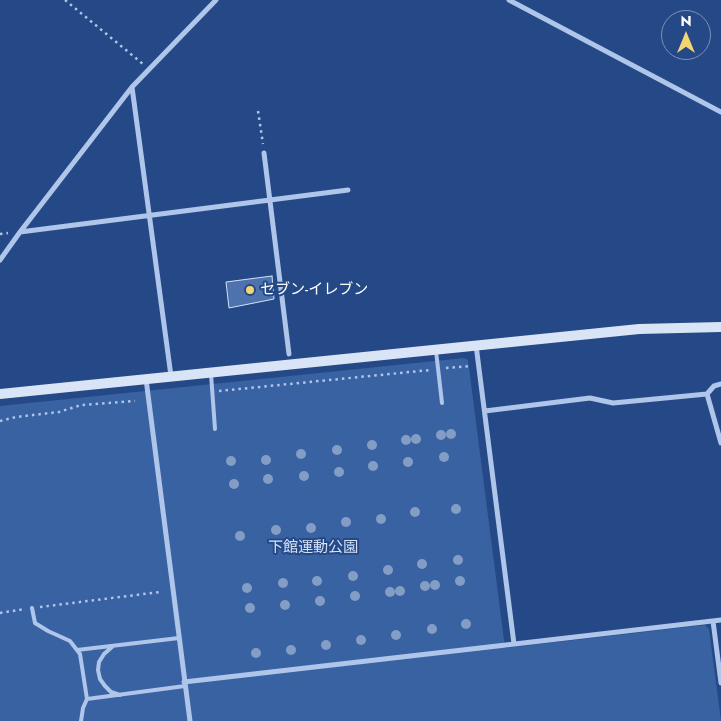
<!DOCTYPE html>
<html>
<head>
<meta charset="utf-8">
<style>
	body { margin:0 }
	#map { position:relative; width:721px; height:721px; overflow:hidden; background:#244986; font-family:Jost,sans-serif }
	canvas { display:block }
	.north { position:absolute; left:661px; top:10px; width:50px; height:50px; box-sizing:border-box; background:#244986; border:1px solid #7c92b6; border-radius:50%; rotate:0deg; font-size:14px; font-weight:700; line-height:20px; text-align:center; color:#fff }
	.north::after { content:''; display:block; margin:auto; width:18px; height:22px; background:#f3d673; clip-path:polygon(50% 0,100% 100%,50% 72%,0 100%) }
</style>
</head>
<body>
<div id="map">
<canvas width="721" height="721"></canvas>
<div class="north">N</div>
</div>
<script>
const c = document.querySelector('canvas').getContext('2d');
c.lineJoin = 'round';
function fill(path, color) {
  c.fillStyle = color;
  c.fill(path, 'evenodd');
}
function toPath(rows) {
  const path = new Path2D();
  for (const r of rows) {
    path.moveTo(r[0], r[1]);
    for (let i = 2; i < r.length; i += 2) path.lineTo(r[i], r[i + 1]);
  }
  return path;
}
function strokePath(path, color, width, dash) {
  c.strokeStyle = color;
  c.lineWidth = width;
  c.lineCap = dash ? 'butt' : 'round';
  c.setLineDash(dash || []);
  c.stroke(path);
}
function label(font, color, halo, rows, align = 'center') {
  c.font = font + ' Jost,"Noto Sans JP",sans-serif';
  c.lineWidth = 4;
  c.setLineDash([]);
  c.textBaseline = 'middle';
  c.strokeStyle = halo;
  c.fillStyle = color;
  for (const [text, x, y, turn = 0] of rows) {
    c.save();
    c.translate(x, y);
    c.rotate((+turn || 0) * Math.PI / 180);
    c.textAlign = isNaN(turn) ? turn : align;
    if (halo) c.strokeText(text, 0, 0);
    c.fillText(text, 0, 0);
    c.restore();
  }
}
const green = toPath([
	[464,358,468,360,505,648,705,625,709,629,721,721,0,721,0,406]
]);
const building = toPath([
	[272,276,274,299,229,308,226,282,272,276]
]);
const path = toPath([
	[65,0,143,64],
	[258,111,263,144],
	[0,234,8,233],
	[446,368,470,366],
	[219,391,430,370],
	[0,421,16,417,59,412,81,405,135,401],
	[40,607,160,592],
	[0,613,25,609]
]);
const lane = toPath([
	[436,351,442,403],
	[211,374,215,429],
	[32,608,35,623,48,631,70,641,80,654,87,699,83,708,81,721],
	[112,647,104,654,99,662,98,670,100,679,105,686,111,692,120,695],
	[77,650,179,638],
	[87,699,185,686]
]);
const street = toPath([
	[509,0,721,112],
	[132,87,171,376],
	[264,153,289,354],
	[20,232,348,190],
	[0,260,20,232,132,87,216,0],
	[476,345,514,644],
	[146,379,190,721],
	[707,394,721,443],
	[485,411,590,398,613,403,707,394,714,386,721,384],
	[713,621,721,683],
	[184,682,506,645,721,620]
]);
const secondary = toPath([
	[0,394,639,329,721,327]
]);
const trees = [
	[451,434],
	[441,435],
	[416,439],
	[406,440],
	[372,445],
	[337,450],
	[301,454],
	[444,457],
	[266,460],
	[231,461],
	[408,462],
	[373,466],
	[339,472],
	[304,476],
	[268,479],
	[234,484],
	[456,509],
	[415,512],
	[381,519],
	[346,522],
	[311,528],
	[276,530],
	[240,536],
	[458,560],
	[422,564],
	[388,570],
	[353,576],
	[317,581],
	[460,581],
	[283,583],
	[435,585],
	[425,586],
	[247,588],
	[400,591],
	[390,592],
	[355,596],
	[320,601],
	[285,605],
	[250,608],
	[466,624],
	[432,629],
	[396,635],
	[361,640],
	[326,645],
	[291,650],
	[256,653]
];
const markers = [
	[250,290,5,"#f3d673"]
];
const poiNames = [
	["セブン-イレブン",260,290]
];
const parkNames = [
	["下館運動公園",313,548]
];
fill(green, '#3962a3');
fill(building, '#4d72ae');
strokePath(building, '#d3e1f7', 1);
strokePath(path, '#afc5e9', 2.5, [2.5, 4]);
strokePath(lane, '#afc5e9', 4);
strokePath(street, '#afc5e9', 5);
strokePath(secondary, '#d9e4f7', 10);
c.fillStyle = '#849dc4';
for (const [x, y] of trees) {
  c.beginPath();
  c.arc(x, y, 5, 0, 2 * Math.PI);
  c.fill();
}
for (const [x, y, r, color] of markers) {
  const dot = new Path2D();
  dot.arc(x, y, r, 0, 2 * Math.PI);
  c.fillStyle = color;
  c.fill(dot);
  strokePath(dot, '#244986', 2);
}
label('15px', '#fff', '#244986', poiNames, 'left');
label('15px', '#d3e1f7', '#244986', parkNames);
</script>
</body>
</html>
